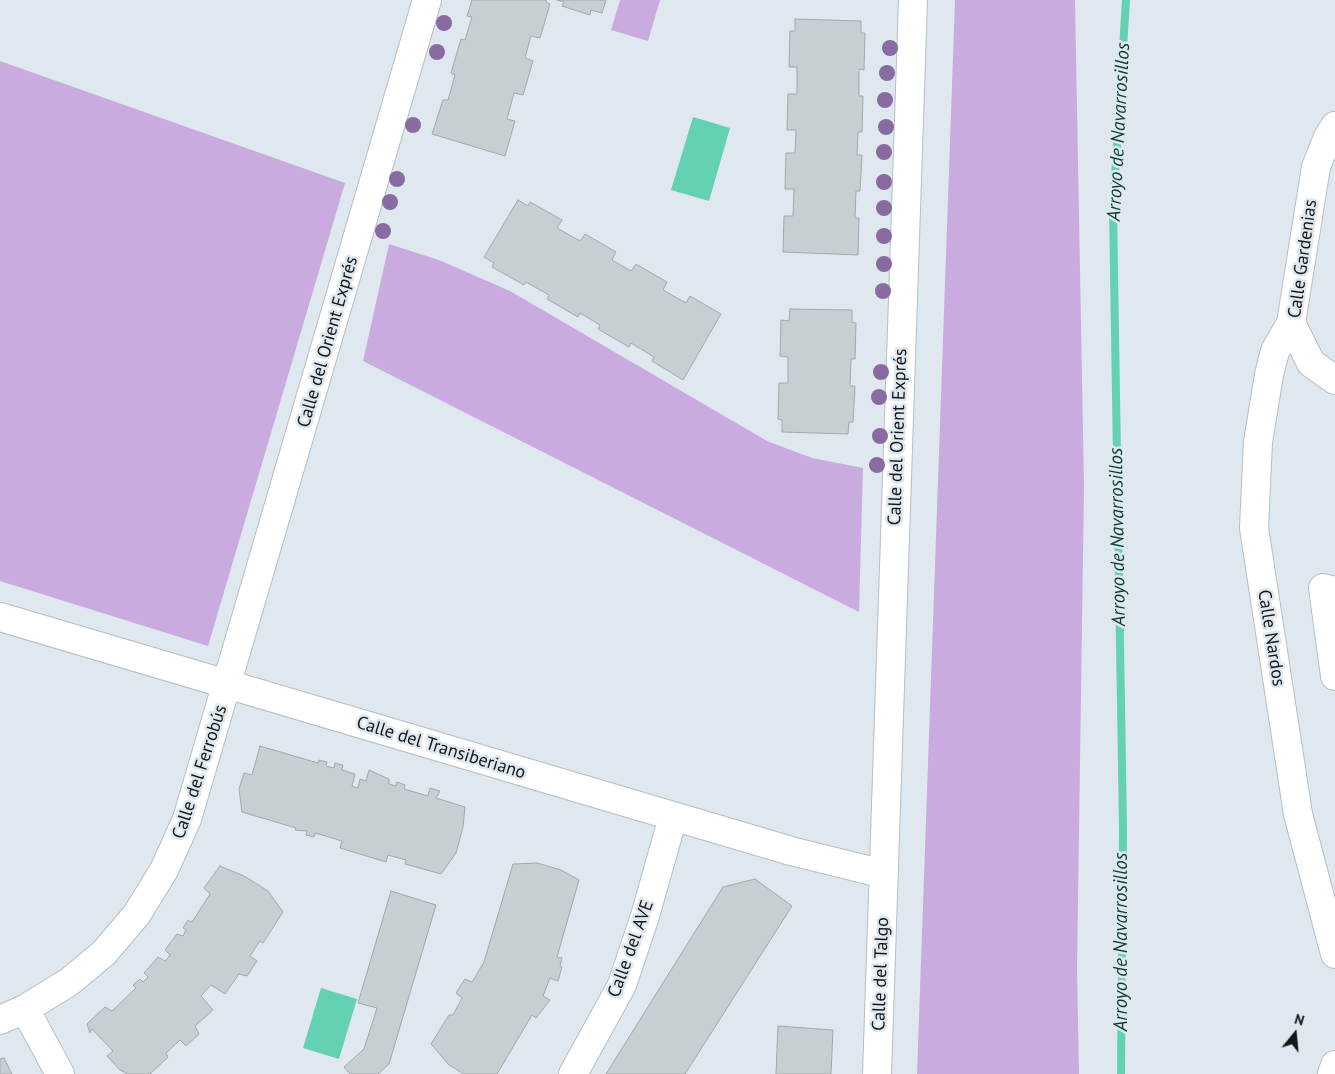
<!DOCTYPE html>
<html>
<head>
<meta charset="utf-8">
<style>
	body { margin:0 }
	#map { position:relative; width:1335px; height:1074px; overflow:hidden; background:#dfe8ef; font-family:"PT Sans",sans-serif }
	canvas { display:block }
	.north { position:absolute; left:1270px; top:1009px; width:50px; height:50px; -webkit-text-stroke:4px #dfe8ef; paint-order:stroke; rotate:17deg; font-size:14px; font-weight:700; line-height:20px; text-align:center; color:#141719 }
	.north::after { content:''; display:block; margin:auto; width:18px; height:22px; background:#141719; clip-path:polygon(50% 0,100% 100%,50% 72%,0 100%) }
</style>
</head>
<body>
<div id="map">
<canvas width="1335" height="1074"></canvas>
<div class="north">N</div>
</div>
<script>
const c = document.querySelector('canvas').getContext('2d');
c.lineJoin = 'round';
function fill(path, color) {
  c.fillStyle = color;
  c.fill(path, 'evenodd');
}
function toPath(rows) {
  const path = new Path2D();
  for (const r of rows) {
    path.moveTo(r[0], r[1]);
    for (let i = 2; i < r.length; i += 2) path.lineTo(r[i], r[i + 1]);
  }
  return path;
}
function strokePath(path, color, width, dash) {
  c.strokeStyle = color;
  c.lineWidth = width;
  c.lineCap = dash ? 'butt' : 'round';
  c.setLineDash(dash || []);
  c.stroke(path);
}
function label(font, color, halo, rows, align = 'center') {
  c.font = font + ' "PT Sans",sans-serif';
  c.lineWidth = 5;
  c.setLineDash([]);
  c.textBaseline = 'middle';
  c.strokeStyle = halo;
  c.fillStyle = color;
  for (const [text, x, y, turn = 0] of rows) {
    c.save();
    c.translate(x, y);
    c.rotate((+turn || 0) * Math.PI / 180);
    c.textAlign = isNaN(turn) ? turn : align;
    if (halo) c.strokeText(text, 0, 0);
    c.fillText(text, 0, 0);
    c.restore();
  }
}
const green = toPath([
	[620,0,660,0,648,41,611,30],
	[955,0,1075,0,1084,486,1077,969,1079,1074,917,1074],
	[0,61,345,183,208,646,0,581],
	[389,244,439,260,510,291,767,441,812,458,863,468,859,612,363,361]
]);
const water = toPath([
	[693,117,730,128,709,201,671,190],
	[321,988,357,999,339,1059,303,1048]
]);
const stream = toPath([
	[1121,1074,1123,829,1113,209,1126,0]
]);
const building = toPath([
	[472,0,546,0,546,2,550,4,540,38,531,36,525,58,533,61,523,95,514,93,507,119,515,121,505,156,432,134,443,100,448,100,455,75,451,73,461,39,465,40,472,17,467,16,472,0],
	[557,0,606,0,602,13,591,10,590,15,562,6,564,2,557,0],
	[795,19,861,21,861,33,865,33,864,70,859,69,859,96,863,96,862,132,858,132,857,155,862,155,860,191,856,191,855,218,859,218,858,255,783,252,784,216,793,216,794,189,785,189,786,153,795,153,796,130,787,130,788,94,797,94,797,67,789,67,790,31,795,31,795,19],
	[518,200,528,206,530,202,562,220,557,228,580,241,585,234,616,252,612,260,631,271,636,264,667,282,663,290,686,303,690,296,721,314,683,380,652,361,654,357,631,343,629,347,598,329,600,325,580,313,578,317,547,299,549,295,526,282,524,285,492,267,494,263,484,257,518,200],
	[790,309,852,310,852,322,856,323,855,359,851,359,850,386,855,386,853,422,849,422,848,434,782,432,782,420,778,419,779,383,788,383,788,357,780,356,781,320,789,321,790,309],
	[260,746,318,763,319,760,327,762,326,766,334,768,335,763,343,765,342,770,355,774,352,786,358,788,360,779,366,781,369,770,389,779,389,784,396,786,397,782,405,785,404,789,428,796,430,788,440,791,436,798,465,807,463,827,456,853,441,874,405,864,406,860,388,855,386,862,340,848,342,841,315,833,314,837,306,835,307,831,295,830,296,828,242,812,239,789,244,773,252,775,260,746],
	[537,863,561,870,579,880,557,957,562,958,560,966,562,967,558,981,550,978,543,996,550,1000,536,1018,532,1015,497,1074,464,1074,449,1065,431,1044,449,1015,453,1015,462,998,456,993,465,979,472,982,484,962,513,864,537,863],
	[220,866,244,876,268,891,283,912,263,943,260,941,250,956,257,961,247,976,239,974,225,994,211,985,201,996,213,1010,195,1026,199,1034,186,1046,180,1040,166,1053,168,1057,150,1074,128,1074,120,1070,107,1056,113,1051,92,1029,90,1033,87,1024,105,1007,112,1011,136,988,133,985,140,979,143,982,148,977,144,973,158,957,165,961,167,959,170,955,165,950,177,934,183,936,186,930,183,928,188,920,192,922,210,894,204,888,220,866],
	[755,879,792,906,685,1074,606,1074,723,887,755,879],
	[391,891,436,905,389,1064,378,1074,350,1074,344,1067,364,1049,377,1008,358,1003,391,891],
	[778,1026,833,1030,831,1074,776,1074,778,1026],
	[4,1058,12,1074,0,1074,0,1059,4,1058]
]);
const street = toPath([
	[1335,126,1328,137,1316,167,1291,323,1311,363,1335,380],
	[1291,323,1275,351,1269,375,1258,442,1254,528,1298,814,1335,954],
	[1335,591,1323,588,1335,676],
	[0,617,791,851,884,874],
	[25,1009,60,1074],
	[0,1020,25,1009,69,982,104,953,137,914,164,870,187,819,427,0],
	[573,1074,622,985,645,916,673,817],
	[877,1074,913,0],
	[1332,1074,1335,1065]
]);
const trees = [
	[444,23],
	[890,48],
	[437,52],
	[887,73],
	[885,100],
	[413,125],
	[886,127],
	[884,152],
	[397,179],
	[884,182],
	[390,202],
	[884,208],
	[383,231],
	[884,236],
	[884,264],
	[883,291],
	[881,372],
	[879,397],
	[880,436],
	[877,465]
];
const streetNames = [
	["Calle Gardenias",1303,259,-82],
	["Calle del Orient Exprés",328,342,-74],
	["Calle del Orient Exprés",898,437,-88],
	["Calle Nardos",1271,638,81],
	["Calle del Transiberiano",441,748,17],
	["Calle del Ferrobús",200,772,-72],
	["Calle del AVE",631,949,-70],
	["Calle del Talgo",881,974,-88]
];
const waterNames = [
	["Arroyo de Navarrosillos",1119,132,-87],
	["Arroyo de Navarrosillos",1118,537,-91],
	["Arroyo de Navarrosillos",1122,942,-90]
];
fill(green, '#c9abe0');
fill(water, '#63d1b2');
strokePath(stream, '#63d1b2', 8);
fill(building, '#c4d0d1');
strokePath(building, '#9eaaab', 1);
strokePath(street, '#b5bec4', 30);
strokePath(street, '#fff', 28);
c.fillStyle = '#886ba0';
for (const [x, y] of trees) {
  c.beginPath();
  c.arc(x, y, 8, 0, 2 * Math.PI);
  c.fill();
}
label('18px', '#141719', '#dfe8ef', streetNames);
label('italic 19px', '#0a3d31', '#dfe8ef', waterNames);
</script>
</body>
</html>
